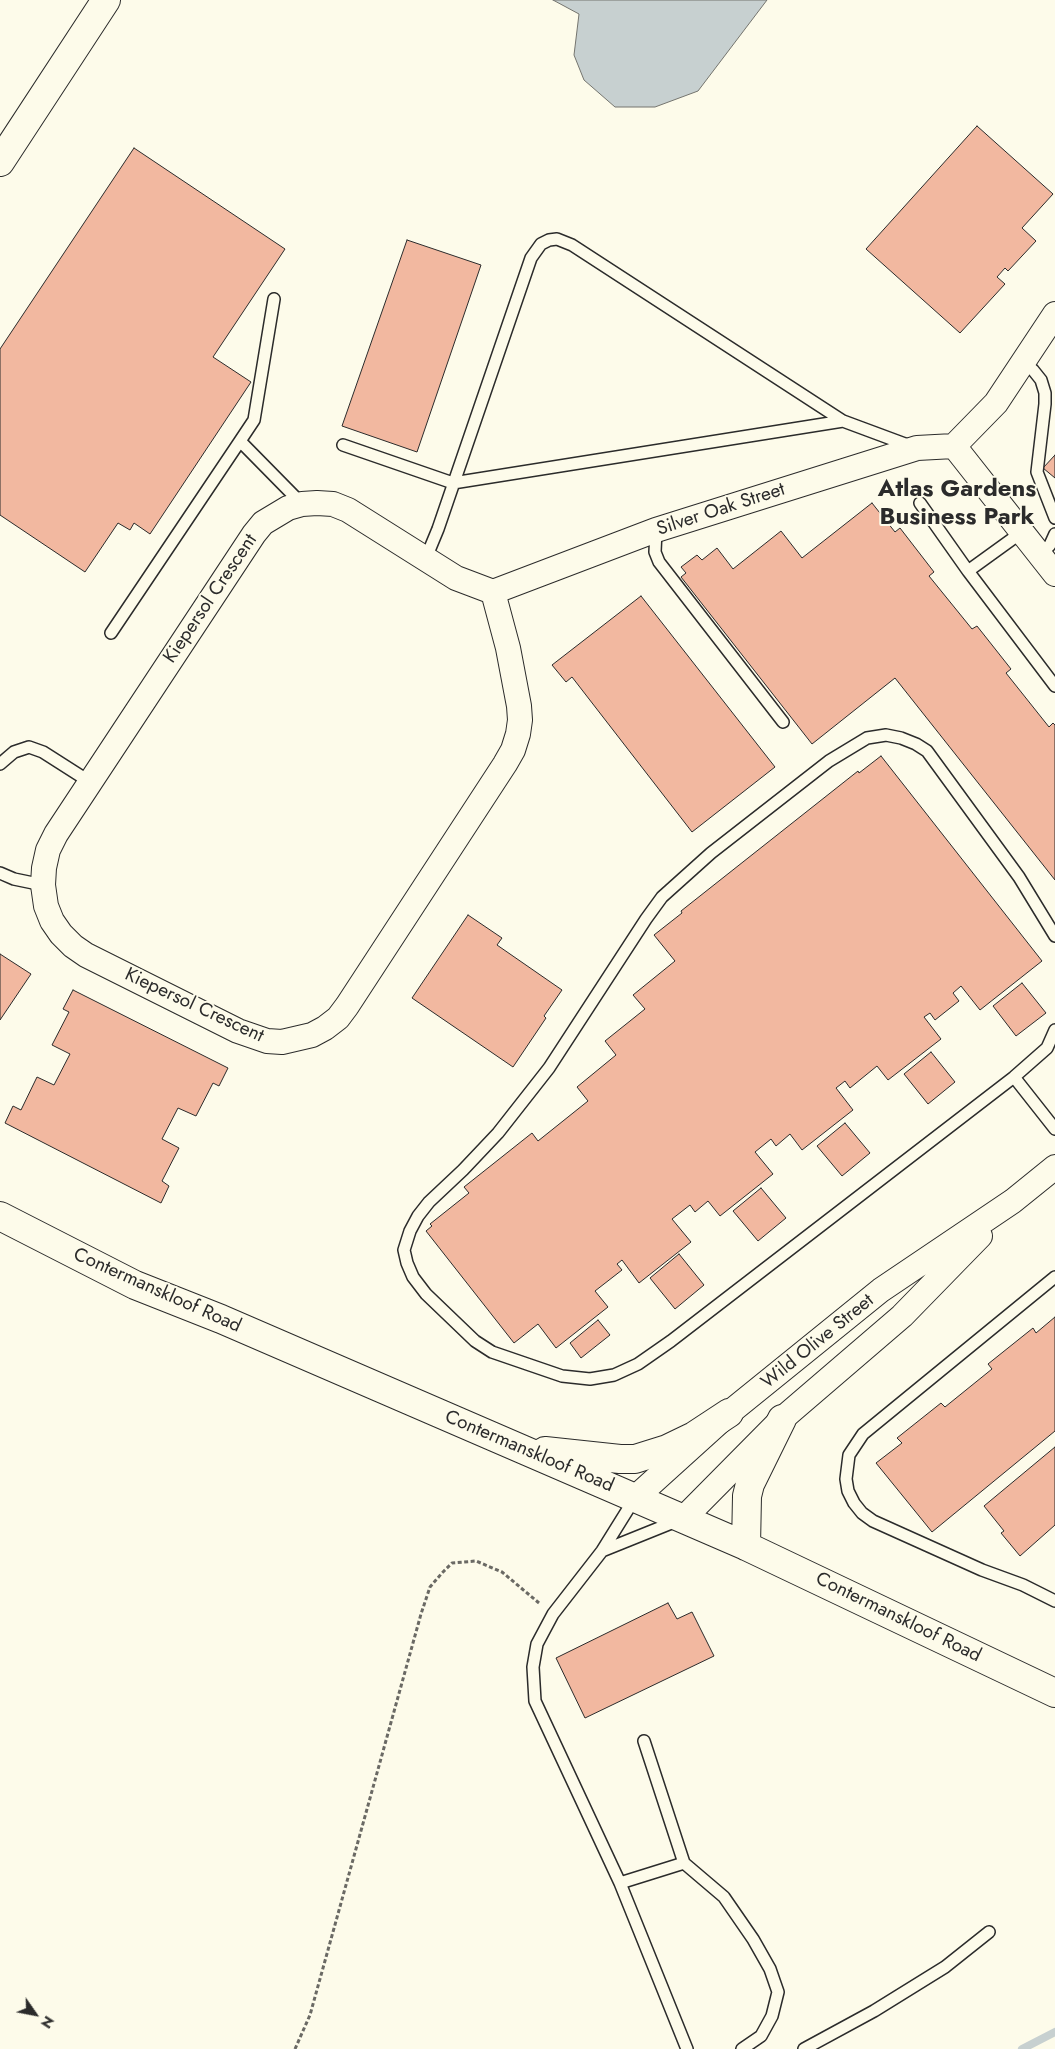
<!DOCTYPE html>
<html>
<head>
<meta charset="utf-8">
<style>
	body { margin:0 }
	#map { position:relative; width:1055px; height:2049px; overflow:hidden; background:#fdfbea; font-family:Jost,sans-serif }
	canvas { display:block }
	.north { position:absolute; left:10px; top:1989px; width:50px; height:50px; -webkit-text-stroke:4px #fdfbea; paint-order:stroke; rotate:123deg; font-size:14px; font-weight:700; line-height:20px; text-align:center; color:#2b2b2b }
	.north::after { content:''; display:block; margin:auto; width:18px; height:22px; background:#2b2b2b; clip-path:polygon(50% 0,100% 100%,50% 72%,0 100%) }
</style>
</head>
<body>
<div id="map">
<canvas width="1055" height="2049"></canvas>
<div class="north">N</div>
</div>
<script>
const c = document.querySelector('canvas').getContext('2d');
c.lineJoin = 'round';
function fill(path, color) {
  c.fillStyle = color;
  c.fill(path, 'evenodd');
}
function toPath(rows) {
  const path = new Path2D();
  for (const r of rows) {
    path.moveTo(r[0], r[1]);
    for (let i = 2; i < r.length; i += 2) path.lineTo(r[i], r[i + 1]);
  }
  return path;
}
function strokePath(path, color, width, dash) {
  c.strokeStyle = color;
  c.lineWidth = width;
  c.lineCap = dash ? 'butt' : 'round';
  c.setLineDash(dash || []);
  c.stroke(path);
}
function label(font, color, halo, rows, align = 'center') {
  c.font = font + ' Jost,sans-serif';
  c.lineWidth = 4;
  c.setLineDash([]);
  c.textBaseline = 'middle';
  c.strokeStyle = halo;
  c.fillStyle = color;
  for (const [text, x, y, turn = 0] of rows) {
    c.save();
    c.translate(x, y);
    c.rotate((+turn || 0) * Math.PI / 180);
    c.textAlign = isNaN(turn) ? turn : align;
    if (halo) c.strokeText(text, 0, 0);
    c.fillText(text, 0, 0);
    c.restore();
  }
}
const water = toPath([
	[553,0,767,0,698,91,655,107,615,107,584,80,574,55,579,14,553,0]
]);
const stream = toPath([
	[1022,2049,1055,2032]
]);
const building = toPath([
	[977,126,1053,194,1022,228,1036,241,1008,271,1005,268,997,277,1005,284,960,333,866,249,977,126],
	[134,148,285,249,213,357,251,382,150,534,134,523,130,530,118,523,85,572,0,515,0,349,134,148],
	[407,240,481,265,417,452,342,426,407,240],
	[1055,455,1055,478,1043,468,1055,455],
	[872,503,895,532,900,528,934,572,929,576,972,629,977,626,1011,669,1006,673,1049,727,1053,723,1055,725,1055,880,895,678,812,744,681,577,686,573,681,567,697,555,702,560,717,548,733,569,781,531,802,558,872,503],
	[641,596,775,767,692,832,572,677,566,682,552,665,641,596],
	[881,756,1042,961,980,1010,961,986,953,993,959,1001,935,1020,930,1013,924,1017,941,1039,888,1080,877,1066,850,1088,845,1081,836,1088,853,1110,802,1150,790,1134,776,1146,771,1139,755,1152,773,1174,720,1216,708,1201,695,1212,690,1205,672,1219,691,1242,639,1283,622,1260,617,1264,622,1270,595,1291,608,1307,556,1348,538,1324,514,1343,426,1231,432,1226,430,1224,469,1193,464,1187,532,1133,538,1141,588,1101,577,1087,616,1055,605,1041,645,1009,633,995,675,961,654,935,682,913,681,911,858,771,859,773,881,756],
	[468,915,502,938,497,945,562,990,544,1016,546,1018,513,1067,412,998,468,915],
	[0,954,31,974,0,1020,0,954],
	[1022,983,1046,1013,1016,1036,993,1006,1022,983],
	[73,990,228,1068,219,1086,213,1083,196,1116,178,1108,162,1139,179,1148,162,1181,169,1186,161,1203,5,1123,13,1106,21,1110,37,1077,54,1085,70,1054,52,1045,69,1012,63,1009,73,990],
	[931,1052,955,1082,928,1104,904,1074,931,1052],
	[845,1123,870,1153,842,1176,817,1146,845,1123],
	[761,1188,786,1218,758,1241,733,1211,761,1188],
	[679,1254,704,1285,675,1309,650,1278,679,1254],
	[1055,1317,1055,1431,932,1532,876,1463,902,1443,897,1438,941,1403,945,1407,992,1369,988,1364,1033,1328,1036,1333,1055,1317],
	[598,1320,610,1335,581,1358,570,1343,598,1320],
	[1055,1447,1055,1525,1020,1556,1001,1533,1004,1531,984,1506,1055,1447],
	[668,1603,677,1619,692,1612,714,1656,585,1718,556,1658,668,1603]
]);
const path = toPath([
	[295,2049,310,2015,421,1614,430,1587,442,1573,452,1563,476,1561,502,1572,539,1603]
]);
const service = toPath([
	[274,299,254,420,240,441,302,504],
	[1023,362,1033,370,1041,380,1045,393,1045,404,1037,472,1055,518],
	[343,445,453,483,843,421,913,447],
	[920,503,968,571,1022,532],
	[656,530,655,552,659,562,783,722],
	[1040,555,1050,545,1055,534],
	[426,558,438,529,531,258,541,244,549,240,557,239,572,245,843,421],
	[968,571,1055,686],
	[111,633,240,441],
	[0,764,14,752,29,747,43,752,90,782],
	[0,873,14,879,43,885],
	[1055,936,1019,877,927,751,916,744,901,738,886,735,867,738,829,761,711,853,662,897,646,919,549,1068,498,1133,463,1170,429,1202,418,1216,410,1231,404,1250,407,1263,413,1277,426,1294,475,1341,492,1352,562,1376,590,1379,614,1375,638,1364,671,1341,1014,1077,1047,1048,1055,1030],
	[1014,1077,1055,1129],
	[1055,1277,863,1434,849,1455,846,1479,848,1491,854,1503,862,1513,873,1521,982,1570,1023,1585,1055,1601],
	[635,1498,602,1551,553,1614,537,1644,533,1667,535,1701,620,1883,687,2049],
	[602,1551,679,1520],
	[684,1863,724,1897,753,1939,770,1969,778,1992,772,2016,761,2036,742,2049],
	[620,1883,684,1863,644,1741],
	[804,2049,874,2011,945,1967,989,1932]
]);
const minor = toPath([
	[954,446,996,403,1055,314],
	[954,446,1055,574],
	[317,503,333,504,348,510,456,578,493,592,508,648,519,706,520,720,518,734,513,750,505,764,347,1006,338,1018,325,1028,312,1035,282,1042,267,1041,238,1031,86,955,73,946,61,934,52,921,46,906,43,885,44,868,48,850,56,834,254,534,263,523,288,508,302,504,317,503],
	[493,592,656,530,917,448,954,446],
	[635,1498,729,1413,881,1290,1013,1201,1055,1167],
	[683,1519,782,1419,902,1316,980,1236]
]);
const tertiary = toPath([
	[0,1216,135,1285,221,1319,746,1546,1055,1693],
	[545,1451,620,1459,635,1459,667,1449,694,1436,729,1413],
	[746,1546,747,1496,750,1484,782,1419]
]);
const secondary = toPath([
	[0,162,106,0]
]);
const streetNames = [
	["Silver Oak Street",721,510,-18],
	["Kiepersol Crescent",211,599,-56],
	["Kiepersol Crescent",194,1006,25],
	["Contermanskloof Road",157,1291,24],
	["Wild Olive Street",818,1342,-39],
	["Contermanskloof Road",529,1452,23],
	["Contermanskloof Road",898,1618,26]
];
const districtNames = [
	["Atlas Gardens",957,490],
	["Business Park",957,518]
];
fill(water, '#c7d0d0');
strokePath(water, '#74746e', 1);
strokePath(stream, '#c7d0d0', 8);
fill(building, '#f2b8a0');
strokePath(building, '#2b2b2b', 1);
strokePath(service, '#2b2b2b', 14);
strokePath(minor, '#2b2b2b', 26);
strokePath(tertiary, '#2b2b2b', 30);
strokePath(secondary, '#2b2b2b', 30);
strokePath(path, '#6a6964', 3, [4, 2.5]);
strokePath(service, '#fdfbea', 11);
strokePath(minor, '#fdfbea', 24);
strokePath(tertiary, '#fdfbea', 28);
strokePath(secondary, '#fdfbea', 28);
label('19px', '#2b2b2b', '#fdfbea', streetNames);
label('bold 24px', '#2b2b2b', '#fdfbea', districtNames);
</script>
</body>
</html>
